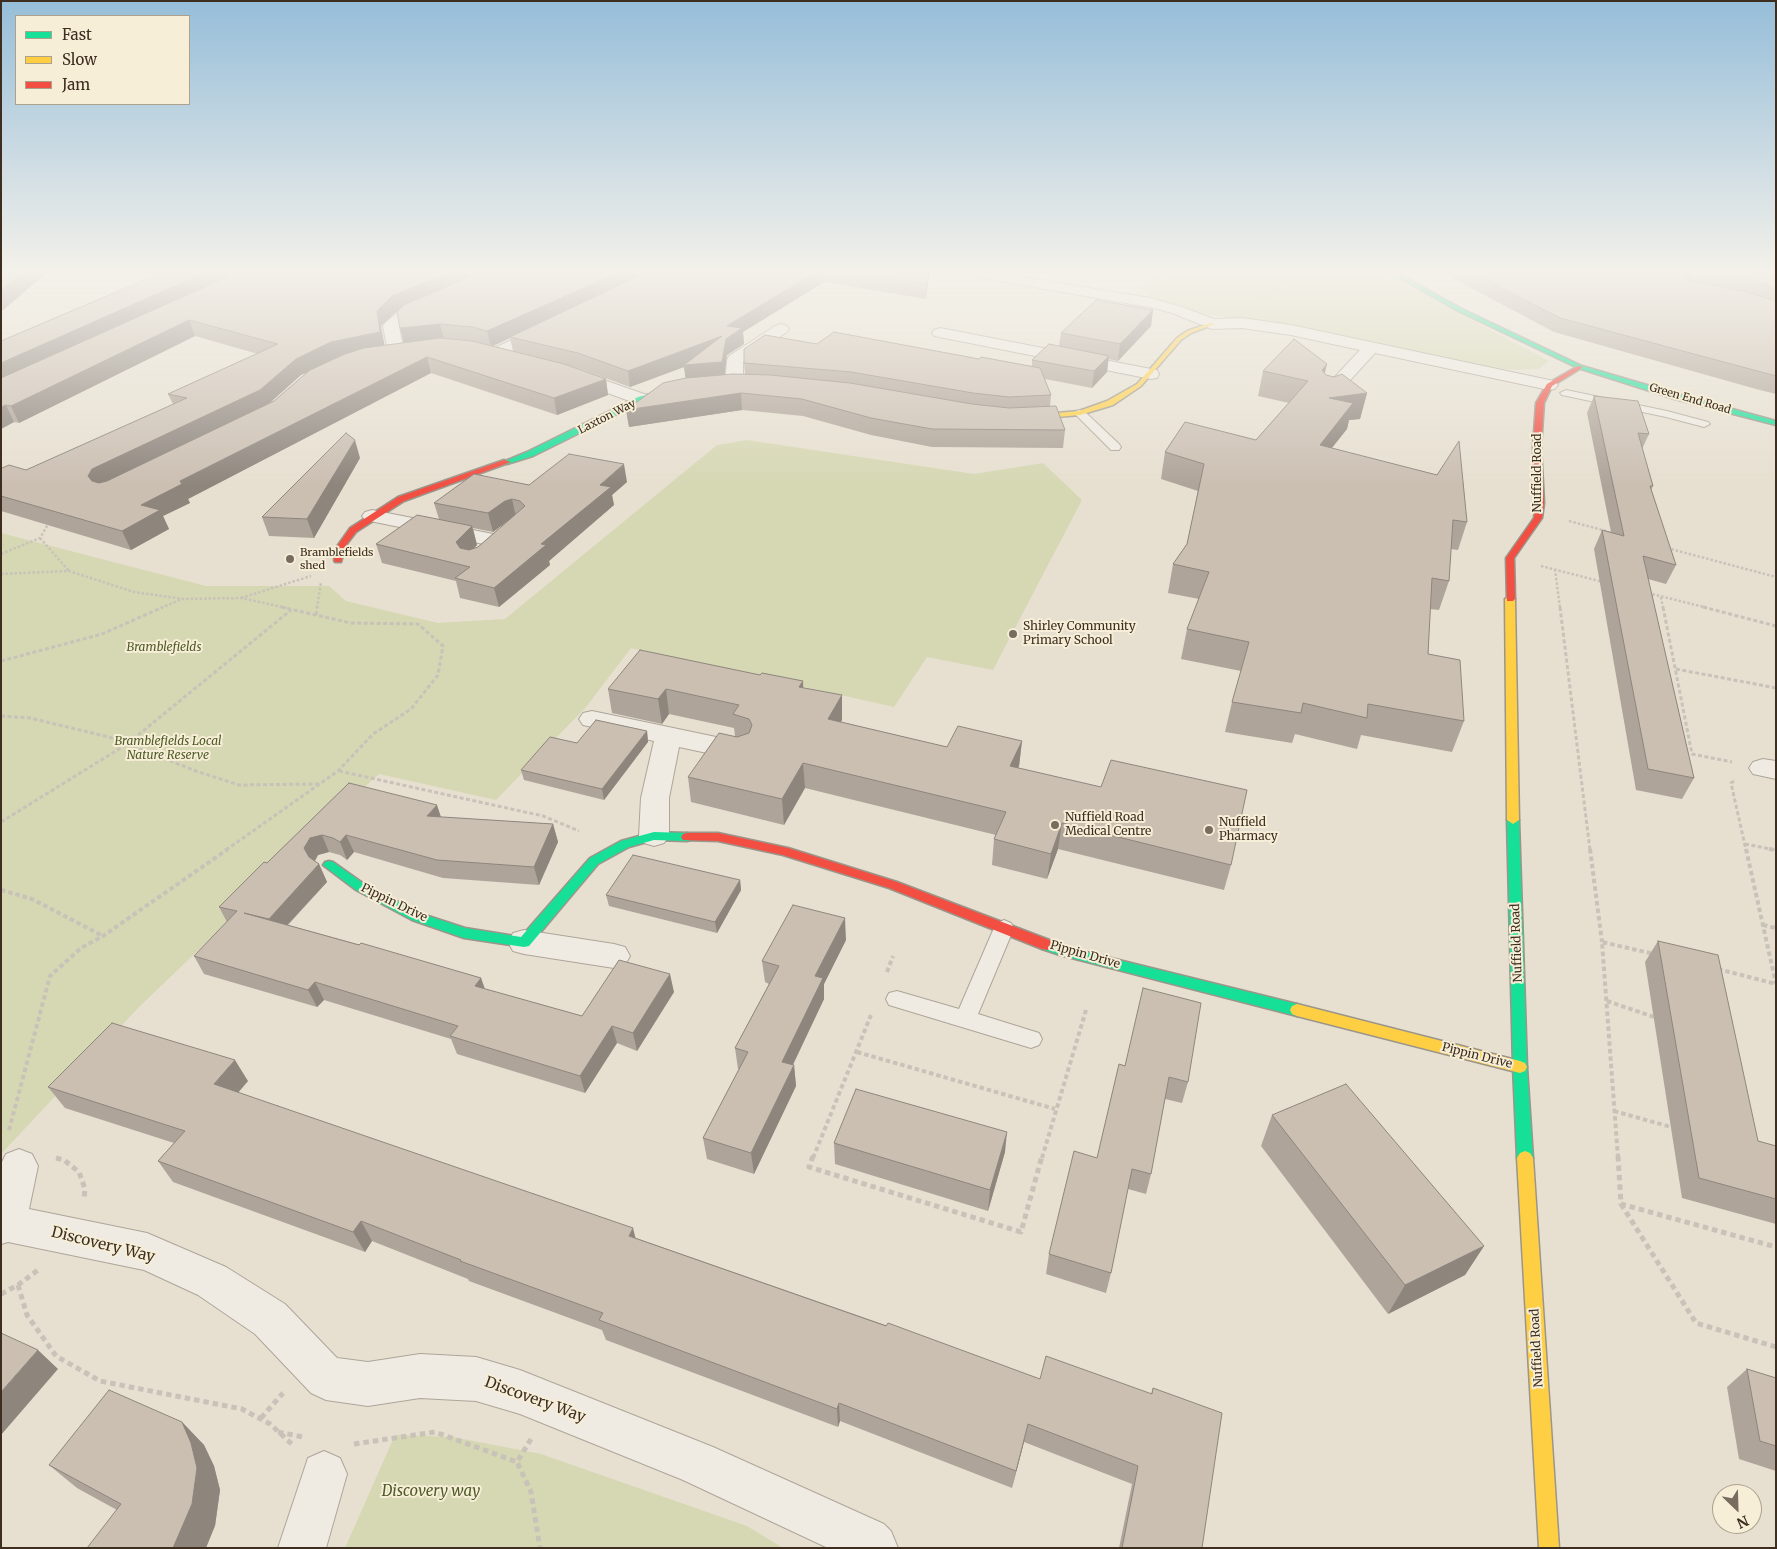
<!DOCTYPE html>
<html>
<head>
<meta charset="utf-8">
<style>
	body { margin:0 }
	#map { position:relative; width:1777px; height:1549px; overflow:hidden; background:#e7e0d1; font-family:Merriweather,serif }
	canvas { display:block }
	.frame { position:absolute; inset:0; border:2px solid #3d2e20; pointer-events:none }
	.legend { position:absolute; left:15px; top:15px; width:175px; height:90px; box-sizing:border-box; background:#f7eed8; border:1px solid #ada18e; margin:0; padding:6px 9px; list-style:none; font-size:15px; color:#3d2e20 }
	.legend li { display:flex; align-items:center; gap:10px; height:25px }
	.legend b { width:25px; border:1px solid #ada18e }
	.north { position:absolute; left:1712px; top:1484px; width:50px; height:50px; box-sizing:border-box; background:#f7eed8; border:1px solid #ada18e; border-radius:50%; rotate:156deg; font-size:14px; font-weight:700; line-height:20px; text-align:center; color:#3d2e20 }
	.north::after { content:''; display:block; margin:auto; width:18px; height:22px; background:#786c5e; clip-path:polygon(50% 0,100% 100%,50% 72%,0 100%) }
</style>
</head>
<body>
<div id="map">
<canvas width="1777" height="1549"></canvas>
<div class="frame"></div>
<ul class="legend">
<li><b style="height:6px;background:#16e098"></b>Fast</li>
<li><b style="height:6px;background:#ffcf43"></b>Slow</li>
<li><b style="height:6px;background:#f24e42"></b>Jam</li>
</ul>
<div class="north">N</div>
</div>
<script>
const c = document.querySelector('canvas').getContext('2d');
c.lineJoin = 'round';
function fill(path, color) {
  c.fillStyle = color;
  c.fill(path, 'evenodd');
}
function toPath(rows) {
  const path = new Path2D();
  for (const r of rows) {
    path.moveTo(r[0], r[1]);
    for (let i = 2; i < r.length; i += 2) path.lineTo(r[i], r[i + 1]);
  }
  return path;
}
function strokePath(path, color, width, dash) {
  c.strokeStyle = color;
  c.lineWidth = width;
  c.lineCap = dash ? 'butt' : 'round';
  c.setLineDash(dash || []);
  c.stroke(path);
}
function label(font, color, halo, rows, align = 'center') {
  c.font = font + ' Merriweather,serif';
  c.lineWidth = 4;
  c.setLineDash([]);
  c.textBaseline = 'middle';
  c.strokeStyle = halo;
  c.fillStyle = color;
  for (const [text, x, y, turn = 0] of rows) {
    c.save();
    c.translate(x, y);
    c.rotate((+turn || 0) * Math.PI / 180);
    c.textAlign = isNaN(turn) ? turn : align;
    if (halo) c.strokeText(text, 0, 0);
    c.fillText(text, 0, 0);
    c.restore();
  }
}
const green = toPath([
	[1155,270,1382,270,1453,310,1549,361,1539,369,1518,370,1491,368,1343,336,1197,313,1180,306,1142,298,1151,292,1142,290],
	[747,440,974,474,1043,463,1082,500,993,670,927,657,894,707,631,648,586,707,496,800,379,774,360,791,261,890,138,1008,1,1154,1,533,206,586,329,586,346,601,438,623,505,619,717,445],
	[395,1435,453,1437,541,1454,747,1526,783,1548,345,1548]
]);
const pathFar4 = toPath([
	[1158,278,1166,270],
	[1263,299,1289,278,1311,270]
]);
const pathFar3 = toPath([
	[1569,521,1606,531],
	[40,538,69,571],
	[1667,548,1776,577],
	[1,554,40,538,47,526,52,523],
	[1541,566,1603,582],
	[1555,569,1560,608],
	[1,574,69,571,134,592,183,599,241,598,287,608],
	[1648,593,1708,608],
	[1661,597,1663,608],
	[241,598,311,576],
	[161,608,182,599],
	[317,608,321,582]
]);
const pathFar2 = toPath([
	[1560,607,1590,850],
	[1663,607,1692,754,1732,762],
	[1703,607,1776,626],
	[316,615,317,607],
	[1,661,102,634,163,607],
	[1676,669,1776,688],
	[1,716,30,718,109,737,196,771,239,785,319,784],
	[339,771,543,816,579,831],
	[1734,781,1731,783,1746,850],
	[1,822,127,744,291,610],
	[1745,844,1775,850],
	[226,850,338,771,373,734,411,709,438,675,443,646,418,624,351,623,281,607]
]);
const pathFar1 = toPath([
	[1590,849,1602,942],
	[1746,849,1776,984],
	[1769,849,1776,850],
	[1,890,32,899,103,936],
	[1763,925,1776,928],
	[1718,969,1776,984],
	[887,972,893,956],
	[1607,1001,1654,1017],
	[857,1052,1055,1109],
	[1614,1111,1671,1127],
	[9,1130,50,976,81,948,103,936,228,849],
	[813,1158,871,1015],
	[1042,1158,1086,1010],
	[1618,1158,1602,942,1654,954]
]);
const path = toPath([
	[813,1156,809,1167,1021,1232,1042,1156],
	[1618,1156,1621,1204,1776,1247],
	[56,1158,64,1160,79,1172,85,1189,84,1199],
	[1621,1204,1696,1323,1776,1347],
	[18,1285,27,1315,56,1356,100,1381,242,1409,270,1424,294,1446],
	[1,1294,18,1285,38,1270],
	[261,1418,283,1393],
	[278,1432,303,1437],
	[531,1439,517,1462,531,1492,540,1548],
	[354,1444,435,1432,517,1462]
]);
const lane = toPath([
	[1566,390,1667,411,1708,422,1710,424,1704,427,1666,417,1562,395,1560,393,1566,390],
	[1080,410,1084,411,1119,444,1121,447,1119,450,1111,450,1074,413,1076,411,1080,410],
	[1004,920,1011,923,1014,928,978,1014,1039,1033,1042,1039,1039,1045,1031,1048,889,1005,886,999,889,993,897,991,959,1009,994,928,997,923,1004,920]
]);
const street = toPath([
	[951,270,980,270,1150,298,1182,307,1214,319,1242,318,1291,325,1549,380,1555,381,1558,385,1555,389,1549,390,1375,353,1333,399,1327,400,1321,399,1318,395,1360,350,1291,335,1242,328,1212,329,1172,313,1149,307,958,274,953,273,951,270],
	[432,297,437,299,440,302,437,305,407,319,399,327,404,352,402,355,396,357,390,355,388,352,383,326,385,323,397,313,432,297],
	[546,324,552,326,554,329,552,332,500,357,494,359,488,357,486,354,488,351,546,324],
	[781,324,787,326,789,329,787,332,743,362,743,384,740,388,734,389,728,388,725,384,727,360,729,356,775,326,781,324],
	[940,328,1151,369,1157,370,1159,374,1157,378,1151,379,934,336,932,333,934,330,940,328],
	[572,369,647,395,650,399,647,403,641,404,635,403,566,378,564,374,566,370,572,369],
	[372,510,498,535,506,536,509,541,506,546,498,547,365,520,362,516,365,512,372,510],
	[592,711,740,742,750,745,753,751,750,757,740,760,679,747,669,798,669,836,664,843,654,846,644,843,639,836,641,798,654,741,583,725,579,719,583,713,592,711],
	[1763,759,1776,761,1776,779,1753,774,1749,768,1753,762,1763,759],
	[524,930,614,944,625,947,630,956,625,965,614,968,524,954,513,951,508,942,513,933,524,930],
	[19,1149,32,1154,38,1166,29,1209,147,1233,226,1267,285,1304,337,1358,368,1362,420,1354,476,1357,520,1370,713,1447,884,1524,891,1531,898,1548,828,1548,683,1480,520,1414,476,1401,420,1398,368,1406,326,1400,311,1393,255,1334,198,1295,144,1270,8,1242,1,1244,1,1164,6,1154,19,1149],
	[324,1451,340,1458,347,1474,326,1548,278,1548,308,1458,324,1451]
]);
const fast = toPath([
	[1386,270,1392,270,1462,309,1582,366,1681,395,1776,421,1776,425,1675,399,1578,368,1458,311,1386,270],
	[673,389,677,391,676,393,644,401,533,456,507,464,503,462,527,452,638,397,673,389],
	[1513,816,1519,820,1527,1067,1533,1158,1530,1163,1525,1165,1520,1163,1517,1158,1513,1067,1507,820,1513,816],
	[654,832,687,833,691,834,693,837,691,840,687,841,654,840,629,847,598,864,529,946,524,947,464,938,412,920,356,890,323,865,325,862,329,861,333,862,364,884,422,914,465,928,521,937,590,858,621,841,654,832],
	[1047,940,1062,946,1297,1004,1302,1006,1304,1010,1302,1014,1297,1016,1060,955,1042,949,1040,945,1042,941,1047,940]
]);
const slow = toPath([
	[1210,323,1215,324,1191,333,1181,340,1141,386,1113,405,1080,415,1023,420,1019,418,1023,416,1079,411,1107,401,1137,384,1177,338,1187,331,1210,323],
	[1510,596,1515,599,1519,820,1513,824,1507,820,1505,599,1510,596],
	[1297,1004,1520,1061,1525,1063,1527,1067,1525,1071,1520,1073,1297,1016,1292,1014,1290,1010,1292,1006,1297,1004],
	[1525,1151,1530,1153,1533,1158,1559,1548,1539,1548,1517,1158,1520,1153,1525,1151]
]);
const jam = toPath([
	[1578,366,1583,367,1552,386,1544,403,1541,447,1544,503,1542,518,1514,558,1515,599,1513,601,1507,601,1506,558,1534,518,1536,503,1533,447,1536,403,1547,384,1578,366],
	[504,460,511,462,404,501,356,532,346,545,341,562,335,562,334,560,338,545,350,528,398,497,504,460],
	[687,833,718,833,788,848,897,882,1052,941,1054,945,1052,949,1047,950,1042,949,889,888,783,855,718,841,683,840,681,837,683,834,687,833]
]);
const wall = toPath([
	[168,270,930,270,926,299,824,282,743,332,744,344,727,355,724,375,745,374,744,363,817,344,979,359,1032,366,1032,360,1059,346,1061,333,1153,310,1151,326,1118,361,1108,359,1107,372,1092,388,1045,379,1051,395,1050,406,1065,430,1063,448,932,447,871,435,803,416,742,410,629,427,626,410,686,378,684,367,630,387,580,369,573,367,606,379,608,395,557,415,431,373,188,499,190,503,163,516,169,529,131,550,1,511,1,467,2,468,26,470,173,404,168,394,258,354,195,336,19,423,14,422,1,429,1,341],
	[399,310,400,328,404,343,384,345,381,326,396,312],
	[510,338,513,351,493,346],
	[307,373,274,401,271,402,301,375],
	[1437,270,1776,270,1776,394,1756,389,1554,332],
	[1263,371,1325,374,1326,375,1367,393,1360,419,1349,420,1347,429,1331,448,1467,522,1458,550,1451,549,1449,581,1439,610,1430,609,1428,654,1464,721,1452,752,1361,735,1357,749,1295,734,1292,743,1225,732,1232,702,1241,671,1181,659,1187,629,1199,599,1168,593,1173,564,1187,544,1198,491,1161,479,1165,452,1256,440,1289,403,1258,396],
	[1594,396,1649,434,1642,449,1653,486,1651,490,1676,565,1666,584,1648,579,1694,778,1682,799,1636,790,1594,549,1602,530,1611,532,1587,413],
	[360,458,314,538,269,536,262,517],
	[627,482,612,495,614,505,549,561,550,565,499,607,460,598,456,581,382,563,376,544,439,519,434,503,529,485],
	[510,519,478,547,474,548,477,545,473,528,493,532],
	[760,675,803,681,803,688,842,695,842,720,841,722,947,747,1022,741,1019,766,1018,768,1231,865,1224,890,1058,849,1047,879,992,865,994,839,996,835,805,788,784,825,691,802,688,777,735,736,734,728,669,714,662,724,612,713,608,689],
	[647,731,648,742,604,800,524,780,521,770],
	[349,783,441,817,553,824,558,842,539,885,443,878,354,852,347,860,340,855,329,852,318,855,315,861,319,864,327,882,288,925,481,978,485,989,582,1016,674,992,637,1051,617,1043,585,1093,457,1054,451,1039,324,1000,317,1007,204,974,194,956,227,922,219,907,267,863],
	[740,880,741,890,717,933,609,906,606,895],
	[846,940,824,984,824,999,793,1065,794,1065,796,1086,754,1174,707,1159,703,1138,739,1069,738,1069,735,1048,769,984,765,982,762,961],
	[1658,941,1758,1141,1776,1146,1776,1224,1682,1198,1645,962],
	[1119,1064,1188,1082,1182,1103,1165,1099,1151,1174,1146,1194,1128,1189,1111,1273,1106,1293,1046,1274,1049,1254,1097,1158],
	[248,1081,238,1093,636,1238,1040,1379,1151,1394,1153,1388,1202,1548,1119,1548,1132,1484,1024,1442,1012,1488,840,1421,838,1427,606,1340,602,1330,469,1281,468,1279,372,1241,365,1252,173,1182,158,1161,174,1143,65,1108,48,1087],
	[1272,1115,1484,1246,1465,1275,1388,1314,1261,1146],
	[834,1143,1005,1152,988,1211,835,1164],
	[1747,1369,1776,1378,1776,1471,1739,1459,1727,1387],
	[182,1422,204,1445,214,1466,220,1490,215,1526,117,1510,77,1488,49,1465]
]);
const shadedWall = toPath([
	[26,270,50,270,1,312,1,290],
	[211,270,249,270,1,383,1,363],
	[454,270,490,270,396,312,381,326,385,348,336,358,301,375,266,406,96,494,88,476,92,469,296,359,377,311,392,296],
	[624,270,640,270,641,277,510,337,510,338,491,347,487,331],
	[819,270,823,270,824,282,743,332,744,344,727,355,724,378,686,382,684,367,630,387,628,371,722,336,722,362,727,326],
	[928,270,930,270,926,299,927,284],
	[1694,270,1688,284,1685,275,1688,271],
	[1153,310,1151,326,1118,361,1120,344],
	[189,320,195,336,19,423,11,406],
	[440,324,444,340,404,344,400,328],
	[1109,356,1107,372,1092,388,1094,371],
	[427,357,431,373,188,499,190,503,163,516,169,529,131,550,122,531,141,505,180,481],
	[1327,364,1321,389,1322,370],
	[606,379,608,395,557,415,554,398],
	[741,393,742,410,629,427,626,410],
	[1367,393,1360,419,1349,420,1347,429,1313,472,1329,398],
	[6,405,14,422,1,429,1,407],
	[355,440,360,458,314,538,307,519],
	[624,464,627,482,612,495,614,505,549,561,550,565,499,607,494,588,541,544,600,485],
	[512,499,516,517,509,520,493,532,488,513,505,501],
	[472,526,477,545,461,561,456,542],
	[803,681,804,705,799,687],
	[666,689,669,714,662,724,658,699],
	[842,695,842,720,829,744,828,719],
	[647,731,648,742,604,800,602,789],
	[1022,741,1019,766,1008,791,1010,766],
	[803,763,805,788,784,825,782,799],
	[437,805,443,823,427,816],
	[1062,823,1058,849,1047,879,1051,854],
	[553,824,558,842,539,885,534,867],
	[322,835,329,852,318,855,312,866,304,848,310,838],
	[346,835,354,852,347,860,340,842],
	[319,864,327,882,277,936,269,919],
	[740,880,741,890,717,933,715,922],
	[845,918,846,940,824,984,824,999,784,1083,782,1062,815,976],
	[670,974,674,992,637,1051,633,1033],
	[481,978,487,996,475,986],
	[315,982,324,1000,317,1007,308,990],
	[612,1026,617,1043,585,1093,580,1076],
	[235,1060,248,1081,227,1105,214,1084],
	[794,1065,796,1086,754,1174,751,1153],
	[1007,1132,1005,1152,988,1211,990,1190],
	[361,1221,372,1241,365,1252,353,1232],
	[633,1228,638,1248,629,1236],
	[1484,1246,1465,1275,1388,1314,1405,1285],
	[38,1350,58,1369,1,1435,1,1392],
	[839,1403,840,1421,838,1427,837,1409],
	[182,1422,204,1445,214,1466,220,1490,215,1526,206,1548,173,1548],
	[1028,1424,1024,1442,1012,1488,1016,1471]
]);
const building = toPath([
	[1,270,26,270,1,290,1,270],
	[168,270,211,270,1,363,1,341,168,270],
	[243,270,454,270,392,296,377,311,380,332,331,342,296,359,260,390,92,469,88,476,92,481,99,483,107,481,274,401,310,370,345,354,364,348,440,338,472,341,564,364,606,379,554,398,427,357,180,481,182,484,141,505,160,510,122,531,1,496,1,467,2,468,9,465,26,470,187,398,168,394,278,344,189,320,11,406,6,405,1,407,1,378,243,270],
	[486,270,624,270,487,331,473,327,440,324,400,328,397,312,404,305,486,270],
	[647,270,819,270,727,326,742,328,726,339,722,362,684,365,722,336,628,371,578,353,510,337,645,273,647,270],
	[838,270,928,270,927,284,838,270],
	[1467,270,1776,270,1776,288,1747,278,1694,270,1688,271,1685,275,1689,281,1743,291,1776,301,1776,376,1560,318,1467,270],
	[1096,300,1153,310,1120,344,1061,333,1096,300],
	[834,332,979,359,981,357,1040,368,1051,395,1009,397,973,393,851,372,744,363,744,349,765,335,817,344,834,332],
	[1294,339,1327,364,1322,370,1326,375,1334,377,1342,374,1367,393,1329,398,1353,403,1320,445,1437,475,1459,441,1467,522,1453,520,1449,581,1432,578,1428,654,1460,660,1464,721,1368,704,1367,718,1303,703,1301,713,1232,702,1249,642,1187,629,1209,572,1173,564,1187,544,1204,464,1165,452,1185,422,1256,440,1308,381,1263,371,1294,339],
	[1049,344,1109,356,1094,371,1032,360,1049,344],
	[733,374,770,375,850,383,972,404,1009,408,1056,406,1065,430,932,429,871,418,802,399,741,393,626,410,663,383,686,378,733,374],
	[1594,396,1638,401,1649,434,1638,433,1653,486,1650,486,1676,565,1643,556,1694,778,1648,769,1602,530,1624,536,1594,396],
	[346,433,355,440,307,519,262,517,346,433],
	[569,454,624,464,600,485,611,487,541,544,546,545,494,588,455,578,470,567,376,544,417,515,472,526,456,542,460,548,469,550,478,547,525,506,520,501,512,499,505,501,488,513,434,503,474,474,529,485,569,454],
	[640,650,760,675,762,673,803,681,799,687,842,695,828,719,947,747,958,726,1022,741,1010,766,1101,787,1111,760,1247,790,1231,865,1062,823,1051,854,994,839,1006,812,803,763,782,799,688,777,719,733,737,737,749,733,752,725,749,719,733,714,739,705,666,689,658,699,608,689,640,650],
	[596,720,647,731,602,789,521,770,550,737,577,743,596,720],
	[349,783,437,805,427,816,553,824,534,867,437,860,346,835,340,842,333,838,322,835,310,838,304,848,309,857,319,864,269,919,244,913,359,945,361,943,481,978,475,986,582,1016,619,960,670,974,633,1033,612,1026,580,1076,450,1036,458,1026,315,982,308,990,194,956,237,911,219,907,264,862,267,863,349,783],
	[633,855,740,880,715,922,606,895,633,855],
	[793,905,845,918,815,976,823,978,782,1062,794,1065,751,1153,703,1138,748,1052,735,1048,779,966,762,961,793,905],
	[1658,941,1718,955,1758,1141,1776,1146,1776,1199,1699,1178,1658,941],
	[1143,988,1201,1003,1188,1082,1169,1077,1151,1174,1132,1169,1111,1273,1049,1254,1074,1151,1097,1158,1119,1064,1125,1066,1143,988],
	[112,1023,235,1060,214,1084,633,1228,629,1236,886,1326,888,1323,1040,1379,1046,1356,1152,1394,1153,1388,1222,1413,1202,1548,1122,1548,1138,1466,1028,1424,1016,1471,839,1403,837,1409,599,1320,603,1313,460,1261,461,1260,361,1221,353,1232,158,1161,185,1131,48,1087,112,1023],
	[1346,1084,1484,1246,1405,1285,1272,1115,1346,1084],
	[856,1089,1007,1132,990,1190,834,1143,856,1089],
	[1,1333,38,1350,1,1392,1,1333],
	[1747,1369,1776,1378,1776,1446,1760,1441,1747,1369],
	[109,1390,182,1422,191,1443,197,1468,192,1504,173,1548,87,1548,121,1504,49,1465,109,1390]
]);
const markers = [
	[290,559,5,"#786c5e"],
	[1013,634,5,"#786c5e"],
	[1055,825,5,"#786c5e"],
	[1209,830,5,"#786c5e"]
];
const farStreetnames = [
	["Green End Road",1690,399,16],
	["Laxton Way",607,417,-27]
];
const farPoinames = [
	["Bramblefields",300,553],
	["shed",300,566]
];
const streetNames = [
	["Nuffield Road",1538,473,-90],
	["Pippin Drive",394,903,26],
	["Nuffield Road",1517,943,-92],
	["Pippin Drive",1085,955,16],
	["Pippin Drive",1477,1056,14],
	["Nuffield Road",1537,1348,-93]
];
const poiNames = [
	["Shirley Community",1023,627],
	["Primary School",1023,641],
	["Nuffield Road",1065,818],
	["Medical Centre",1065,832],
	["Nuffield",1219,823],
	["Pharmacy",1219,837]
];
const parkNames = [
	["Bramblefields",164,648],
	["Bramblefields Local",168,742],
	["Nature Reserve",168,756]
];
const nearStreetnames = [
	["Discovery Way",103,1245,14],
	["Discovery Way",535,1400,20]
];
const nearParknames = [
	["Discovery way",431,1492]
];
fill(green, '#d6d7b3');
strokePath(lane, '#ada599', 2);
strokePath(street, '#ada599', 2);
strokePath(fast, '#9c958a', 3);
strokePath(slow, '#9c958a', 3);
strokePath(jam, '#9c958a', 3);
strokePath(pathFar4, '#c8c2b9', 2, [2.5, 1]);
strokePath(pathFar3, '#c8c2b9', 2.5, [2.5, 2]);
strokePath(pathFar2, '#c8c2b9', 3, [4, 2.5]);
strokePath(pathFar1, '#c8c2b9', 4, [4.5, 3]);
strokePath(path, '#c8c2b9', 5, [5.5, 4]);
fill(lane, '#efebe3');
fill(street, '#efebe3');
fill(fast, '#16e098');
fill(slow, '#ffcf43');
fill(jam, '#f24e42');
fill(wall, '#afa499');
fill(shadedWall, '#8e867d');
fill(building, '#cbbfb2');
strokePath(building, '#8e867d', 1);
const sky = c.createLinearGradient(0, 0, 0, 486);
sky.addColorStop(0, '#96bed9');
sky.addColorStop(0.56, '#f4f1ea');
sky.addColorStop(1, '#f4f1ea00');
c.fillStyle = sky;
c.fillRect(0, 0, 1777, 486);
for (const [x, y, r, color] of markers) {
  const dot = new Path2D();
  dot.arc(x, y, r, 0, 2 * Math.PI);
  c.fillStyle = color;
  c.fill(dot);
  strokePath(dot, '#f7eed8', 2);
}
label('11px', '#3d2e20', '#f7eed8', farStreetnames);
label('11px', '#3d2e20', '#f7eed8', farPoinames, 'left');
label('12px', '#3d2e20', '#f7eed8', streetNames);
label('12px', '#3d2e20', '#f7eed8', poiNames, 'left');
label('italic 12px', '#4d5a26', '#f7eed8', parkNames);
label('15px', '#3d2e20', '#f7eed8', nearStreetnames);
label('italic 15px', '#4d5a26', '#f7eed8', nearParknames);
</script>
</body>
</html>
